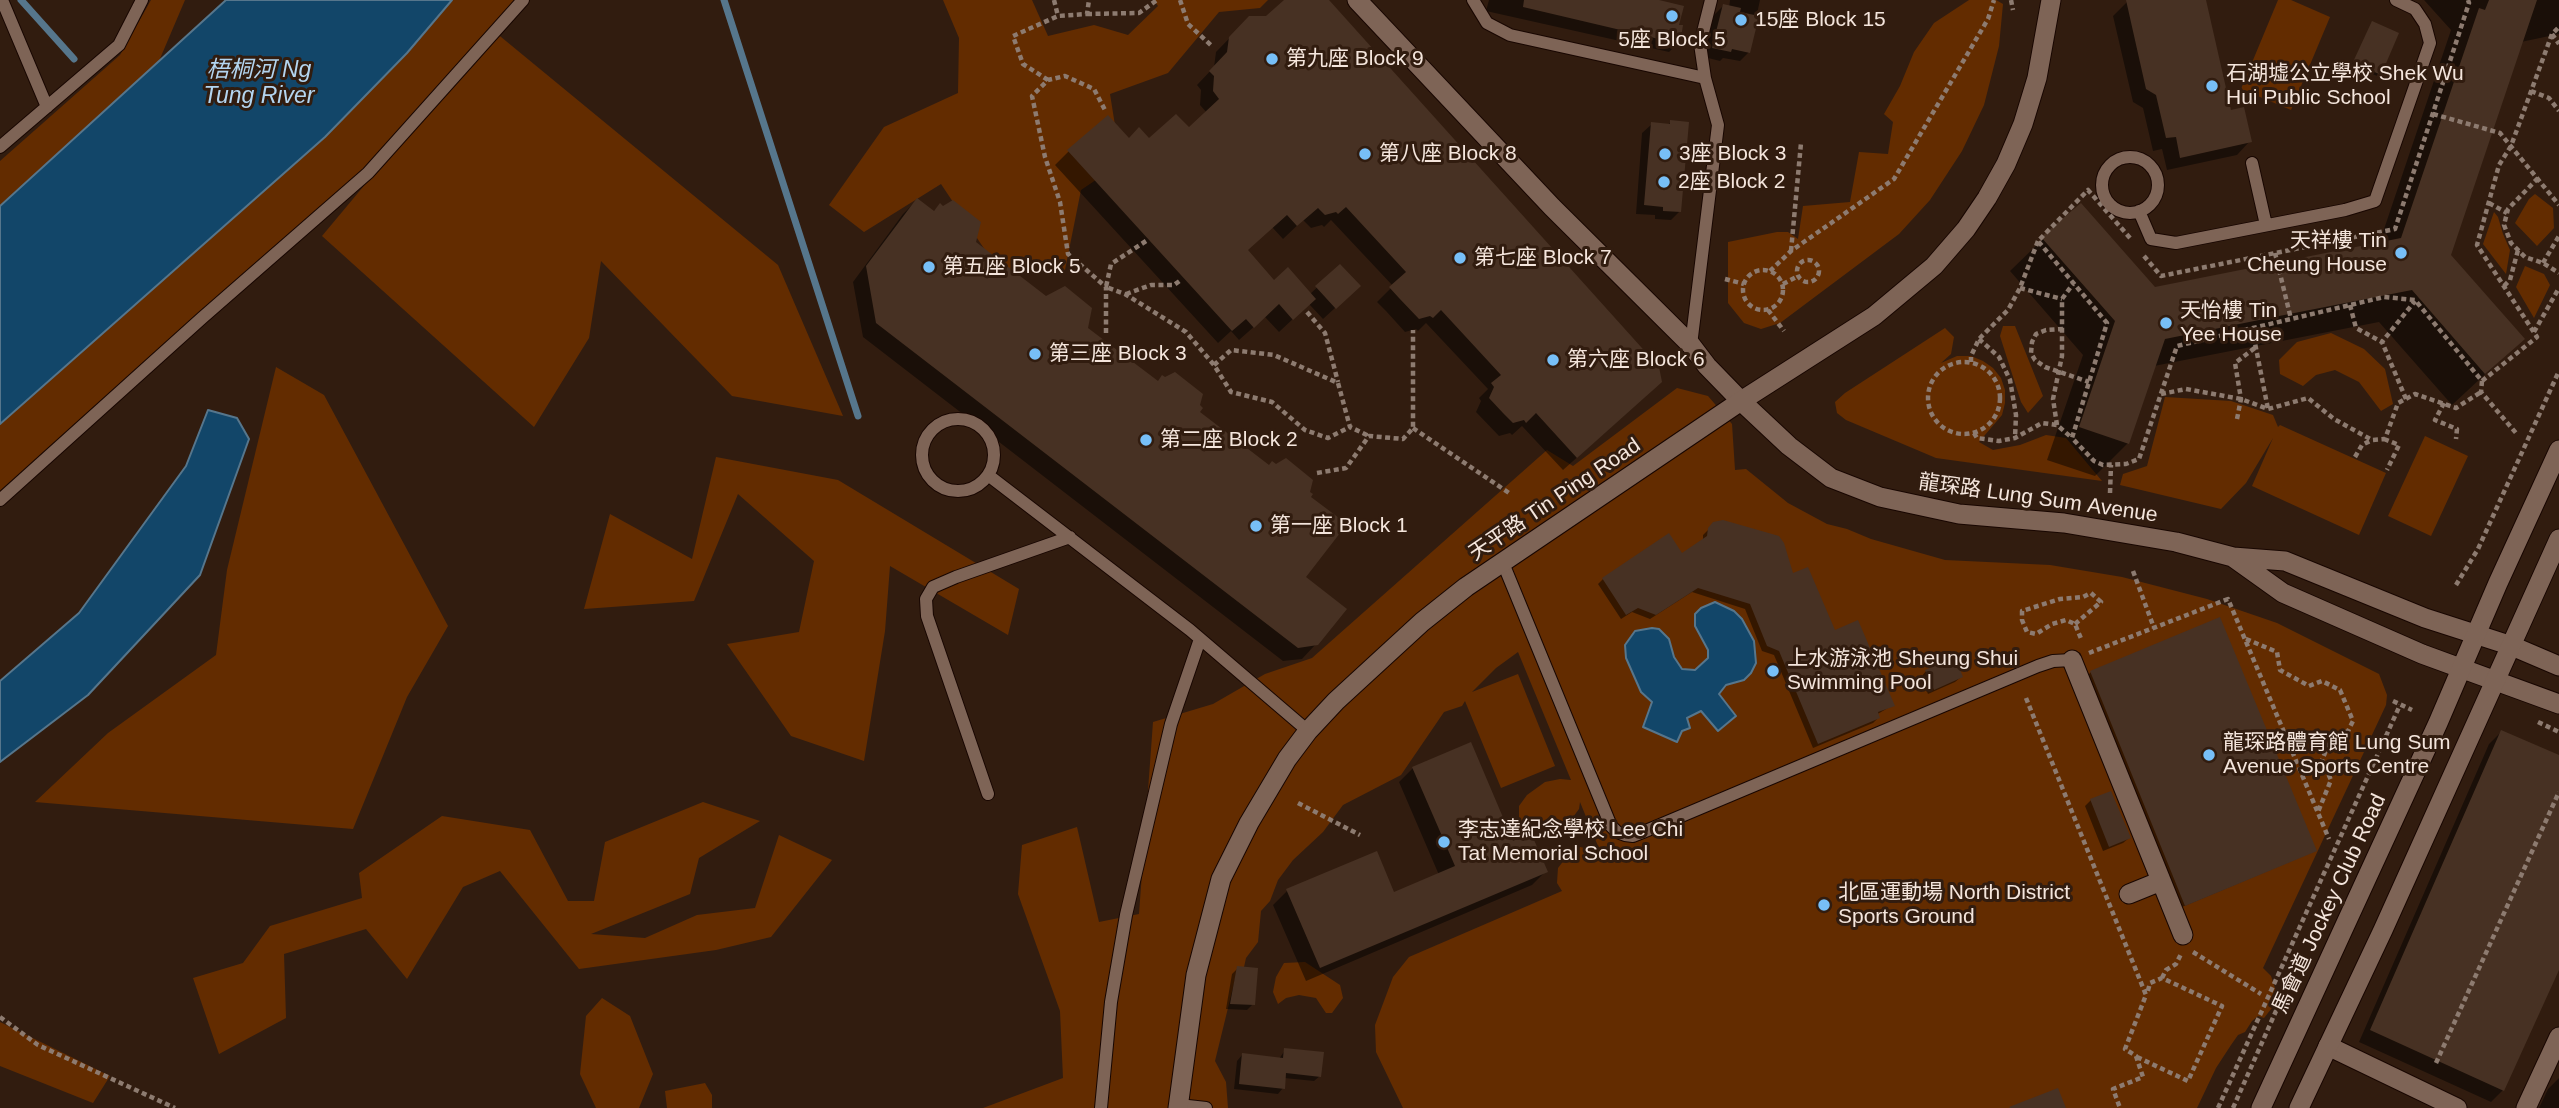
<!DOCTYPE html>
<html>
<head>
<meta charset="utf-8">
<style>
	body { margin:0 }
	canvas { display:block; background:#311c0f }
</style>
</head>
<body>
<canvas width="2559" height="1108"></canvas>
<script>
const c = document.querySelector('canvas').getContext('2d');
c.lineJoin = 'round';
function fill(path, color) {
  c.fillStyle = color;
  c.fill(path, 'evenodd');
}
function toPath(rows) {
  const path = new Path2D();
  for (const r of rows) {
    if (r.length === 3) {
      path.moveTo(r[0] + r[2], r[1]);
      path.arc(r[0], r[1], r[2], 0, 2 * Math.PI);
      continue;
    }
    path.moveTo(r[0], r[1]);
    for (let i = 2; i < r.length; i += 2) path.lineTo(r[i], r[i + 1]);
  }
  return path;
}
function strokePath(path, color, width, dash) {
  c.strokeStyle = color;
  c.lineWidth = width;
  c.lineCap = dash ? 'butt' : 'round';
  c.setLineDash(dash || []);
  c.stroke(path);
}
function label(font, color, halo, rows, align = 'center') {
  c.font = font + ' Helvetica,"Noto Sans SC",sans-serif';
  c.lineWidth = 6;
  c.setLineDash([]);
  c.textBaseline = 'middle';
  c.strokeStyle = halo;
  c.fillStyle = color;
  for (const [text, x, y, turn = 0] of rows) {
    c.save();
    c.translate(x, y);
    c.rotate((+turn || 0) * Math.PI / 180);
    c.textAlign = isNaN(turn) ? turn : align;
    if (halo) c.strokeText(text, 0, 0);
    c.fillText(text, 0, 0);
    c.restore();
  }
}
const green = toPath([
	[151,0,185,0,159,61,0,206,0,161,120,55],
	[452,0,523,0,495,32,778,265,843,416,732,396,601,261,589,338,534,427,322,236,449,84,368,173,0,497,0,424,325,137,407,53],
	[943,0,1032,0,1048,36,1094,25,1128,35,1158,6,1154,0,1268,0,1260,8,1219,12,1168,73,1110,94,1121,163,1081,190,1065,270,1001,274,941,184,864,232,829,205,884,127,958,93,959,38],
	[1969,0,1996,0,2003,4,1999,46,1984,105,1962,151,1930,200,1899,234,1780,323,1761,329,1744,323,1728,303,1728,242,1777,232,1788,232,1798,239,1803,206,1850,202,1859,152,1888,154,1893,122,1884,114,1900,86,1914,52,1934,23],
	[2278,0,2291,0,2330,17,2291,110,2241,89],
	[2535,194,2553,208,2554,228,2537,246,2515,223,2529,199],
	[2494,212,2498,217,2503,234,2510,250,2506,274,2483,244],
	[2525,266,2544,274,2550,285,2534,318,2516,287],
	[2003,326,2015,326,2043,396,2028,413,2021,402,2000,336],
	[1945,328,1954,337,1951,354,1941,363,1957,356,1971,356,1983,361,1993,368,2001,378,2005,390,2005,403,2002,415,1979,442,1993,450,2020,445,2046,435,2066,438,2102,481,1936,458,1846,420,1837,413,1835,402,1845,393],
	[2331,333,2364,349,2385,369,2393,404,2381,411,2359,382,2335,370,2316,375,2303,386,2280,374,2279,360,2297,342],
	[276,367,324,395,448,626,407,697,353,829,35,802,108,733,216,655,227,570],
	[1677,388,1708,396,1732,424,1735,470,1746,469,1788,503,1827,524,1847,529,1871,539,1945,560,2050,565,2122,577,2207,599,2277,623,2379,674,2387,695,2386,705,2263,968,2271,976,2277,994,2275,1004,2264,1018,2258,1016,2252,1021,2245,1032,2238,1035,2231,1045,2216,1068,2197,1108,1403,1108,1376,1052,1375,1025,1393,977,1409,957,1562,891,1557,883,1558,868,1565,859,1580,847,1600,851,1580,802,1579,809,1570,821,1546,830,1525,827,1519,818,1519,806,1527,795,1545,782,1560,779,1571,780,1518,652,1496,668,1472,692,1518,674,1555,766,1501,788,1465,701,1462,706,1444,712,1401,775,1343,805,1323,832,1293,860,1278,880,1270,901,1261,911,1258,942,1246,958,1244,967,1238,967,1215,1061,1226,1082,1228,1108,983,1108,1063,1078,1060,1011,1018,894,1022,845,1077,827,1099,922,1139,914,1153,722,1213,704,1265,674,1312,658,1547,450,1573,466],
	[2165,397,2231,401,2273,415,2278,427,2280,425,2386,473,2359,535,2252,486,2273,438,2246,483,2221,509,2120,485,2123,474,2147,466],
	[2425,436,2468,456,2431,536,2388,516],
	[716,457,838,480,1019,589,1008,635,890,566,885,631,864,761,791,736,727,644,799,632,814,561,738,494,694,601,584,609,610,514,692,559],
	[703,802,760,821,699,858,690,894,591,934,645,938,697,915,755,908,779,835,832,860,771,937,716,950,579,969,500,871,463,887,407,979,366,929,284,954,286,1018,219,1054,193,978,243,963,270,926,362,898,359,873,442,816,530,830,568,901,594,901,605,842],
	[1305,962,1340,985,1343,998,1332,1013,1326,1013,1316,998,1299,995,1286,998,1278,1004,1273,992,1276,977,1284,963],
	[602,998,630,1016,653,1074,639,1108,596,1108,580,1074,586,1016],
	[0,1022,110,1076,93,1103,0,1066],
	[705,1083,712,1095,712,1108,667,1108,665,1091]
]);
const water = toPath([
	[226,0,452,0,407,53,325,137,0,424,0,206,226,0],
	[208,410,237,418,249,439,200,575,88,695,0,762,0,681,79,613,186,466,208,410],
	[1715,602,1734,611,1742,619,1754,641,1756,663,1751,673,1744,680,1726,685,1719,694,1736,716,1718,731,1701,711,1687,718,1690,728,1682,731,1677,742,1643,727,1652,702,1641,692,1626,658,1625,645,1635,631,1652,628,1659,629,1669,639,1674,657,1682,669,1695,670,1708,658,1708,650,1695,626,1695,614,1701,608,1715,602]
]);
const shadow = toPath([
	[1287,0,1327,0,1646,396,1563,470,1522,426,1512,435,1510,433,1499,436,1476,412,1481,401,1479,398,1488,389,1426,323,1418,331,1416,329,1405,332,1386,311,1377,302,1393,286,1331,220,1324,227,1322,225,1311,228,1303,220,1283,239,1272,227,1246,251,1274,282,1310,294,1340,266,1346,298,1323,319,1309,304,1279,332,1265,317,1239,340,1231,331,1218,343,1055,165,1069,151,1128,140,1149,140,1188,130,1207,113,1200,105,1201,90,1197,85,1214,67,1216,52,1249,18,1267,18],
	[1489,0,1649,0,1677,26,1678,43,1669,52,1486,11],
	[1730,0,1760,0,1749,52,1740,61,1723,58,1720,61,1704,57,1714,15,1723,6,1729,8],
	[2138,0,2205,0,2230,112,2250,141,2237,155,2167,170,2162,149,2153,151,2143,108,2133,102,2113,16,2127,2],
	[2424,0,2559,0,2559,34,2521,42,2449,255,2523,339,2452,405,2379,322,2154,366,2128,443,2095,476,2047,460,2083,355,2010,271,2043,239,2154,289,2379,244,2451,30],
	[2372,23,2380,74,2377,76,2352,65],
	[1671,122,1680,211,1671,220,1655,219,1655,215,1636,214,1642,133,1652,124,1667,126],
	[917,200,933,212,940,205,974,243,1269,467,1309,492,1303,578,1316,644,1302,659,1283,661,863,337,853,282,903,214],
	[1714,524,1792,576,1893,705,1876,715,1878,718,1873,723,1813,748,1774,655,1762,651,1745,609,1692,592,1650,619,1632,612,1621,619,1598,584,1603,579,1681,555,1703,541,1703,535],
	[1926,671,1961,677,1955,682,1928,694,1921,677],
	[2091,672,2315,851,2182,907,2088,675],
	[2501,732,2559,758,2559,966,2503,1090,2491,1102,2359,1042,2489,744],
	[1413,768,1546,871,1532,885,1306,981,1273,905,1287,891,1393,894,1439,875,1399,782],
	[2091,800,2129,838,2123,843,2103,851,2085,806],
	[1238,968,1253,1004,1247,1010,1226,1009,1232,974],
	[1285,1050,1320,1076,1314,1081,1284,1078,1283,1088,1278,1094,1234,1089,1237,1061,1242,1055,1279,1059],
	[2559,1078,2559,1108,2539,1108,2548,1089]
]);
const stream = toPath([
	[21,0,74,59],
	[724,0,858,416]
]);
const building = toPath([
	[1284,0,1329,0,1659,367,1662,382,1577,458,1536,413,1526,423,1524,420,1513,423,1503,413,1489,398,1494,387,1491,383,1501,375,1441,310,1433,318,1430,316,1419,319,1399,298,1389,287,1406,272,1346,207,1338,214,1336,212,1325,215,1318,208,1297,226,1287,215,1248,250,1274,280,1288,267,1316,299,1293,320,1279,304,1254,328,1246,319,1232,331,1067,150,1108,115,1129,138,1139,127,1149,138,1176,114,1189,127,1219,99,1213,91,1214,76,1209,71,1227,52,1229,37,1249,16,1266,16],
	[1524,0,1659,0,1684,6,1679,25,1683,25,1680,44,1523,7],
	[2126,0,2206,0,2231,110,2244,107,2252,142,2180,158,2176,137,2166,138,2156,95,2146,89],
	[2489,0,2537,0,2451,255,2525,339,2485,374,2412,290,2274,317,2165,339,2129,444,2079,427,2115,321,2041,237,2081,203,2155,287,2401,238,2479,8,2485,10],
	[1723,4,1741,8,1740,12,1759,16,1750,53,1732,49,1731,52,1712,48],
	[2372,21,2399,33,2381,75,2353,62],
	[1670,120,1689,122,1681,212,1663,211,1663,207,1644,205,1651,122,1670,124],
	[917,198,934,211,940,203,943,206,953,200,981,222,976,242,1046,296,1065,286,1092,308,1088,328,1158,381,1162,375,1165,377,1175,372,1203,394,1200,405,1203,408,1200,412,1269,465,1272,461,1276,464,1286,458,1313,480,1310,492,1313,494,1311,497,1347,524,1306,577,1347,609,1318,645,1298,648,876,323,866,266],
	[1340,264,1361,286,1336,309,1315,286],
	[1723,520,1779,536,1784,543,1793,573,1808,567,1835,630,1858,620,1895,706,1878,712,1880,718,1818,744,1779,651,1767,646,1750,604,1698,588,1656,615,1638,608,1626,615,1602,578,1669,533,1682,553,1707,536,1708,528,1713,522],
	[2220,617,2317,851,2185,906,2090,671],
	[1955,657,1963,677,1934,690,1925,670],
	[2501,730,2559,755,2559,970,2504,1091,2370,1030],
	[1471,742,1513,841,1531,833,1548,872,1320,968,1286,889,1377,851,1394,892,1455,866,1412,767],
	[2111,791,2131,838,2109,847,2090,799],
	[1237,966,1258,968,1255,1005,1230,1004],
	[1284,1048,1324,1052,1321,1077,1286,1073,1285,1089,1239,1084,1242,1053,1283,1058],
	[2058,1088,2066,1108,2010,1108,2009,1107]
]);
const path = toPath([
	[1054,0,1058,16],
	[1180,0,1188,24,1213,47],
	[2011,0,2013,10],
	[1087,14,1139,13,1157,0],
	[2552,34,2559,44],
	[1048,80,1023,64,1013,36,1058,16,1087,14,1089,0],
	[2531,91,2549,98,2559,111],
	[2433,114,2500,133,2559,205],
	[2538,178,2508,209,2504,225,2511,243,2525,257,2543,263,2559,273],
	[2489,203,2507,213],
	[2130,238,2088,190,2038,241,2107,323,2072,438,2094,461,2103,465,2126,464,2139,459,2177,346,2384,297,2415,300,2482,381,2537,337,2477,245,2499,165,2511,146,2552,34,2559,27],
	[1146,241,1111,264,1106,287,1125,294,1186,332,1214,365,1231,392,1272,402,1305,430,1328,438,1350,427],
	[1791,251,1801,143],
	[2275,253,2291,319],
	[2144,256,2161,276,2395,229,2469,3,2468,0],
	[1808,271,11],
	[2543,263,2559,236],
	[1763,290,20],
	[1770,271,1791,251,1894,179,1988,19,1994,0],
	[1725,279,1744,284],
	[1783,284,1798,276],
	[2504,286,2510,280,2518,250],
	[2020,288,2062,299],
	[1126,294,1151,285,1174,285,1181,280],
	[2350,305,2356,328,2382,342],
	[1768,310,1784,331],
	[1307,312,1325,333,1338,382],
	[2252,328,2268,409],
	[2063,329,2046,330,2036,334,2032,342,2031,353,2035,360,2045,367,2089,382],
	[2534,332,2559,288],
	[1106,333,1106,287,1068,254,1060,202,1045,157,1032,96,1048,80,1065,76,1094,89,1106,112],
	[1979,339,1999,357,2010,380,2016,415,2015,438],
	[1964,398,36],
	[1971,362,1971,356,1979,339,2008,310,2020,288,2038,241],
	[1214,365,1231,350,1274,355,1338,383,1350,427,1369,436],
	[2482,381,2481,392,2516,433],
	[2161,394,2186,389,2241,399,2268,409,2308,398,2334,419,2372,440,2385,439,2398,403,2415,394,2456,408,2481,392],
	[2406,399,2382,342,2415,301],
	[2444,403,2435,420,2457,429,2456,439],
	[2237,419,2241,399,2235,363,2256,347],
	[2057,425,2053,399,2062,356,2062,299,2073,284],
	[1413,428,1509,493],
	[1974,433,1977,438,1999,441,2015,438,2042,423,2057,425,2072,438],
	[2384,439,2399,445,2387,470],
	[2355,457,2362,445,2372,440],
	[1317,473,1346,468,1369,436,1403,439,1413,428,1413,330],
	[2110,493,2111,465],
	[2133,571,2154,628],
	[2456,585,2478,549,2559,371],
	[2075,624,2101,602,2091,593,2083,597,2060,599,2022,611,2022,620,2027,632,2036,634,2052,624,2066,620,2075,624,2082,641],
	[2246,639,2277,652,2280,670,2309,686,2322,681,2340,690,2353,721,2348,731,2330,741,2322,760,2331,780,2318,812],
	[2089,653,2228,599,2329,839],
	[2026,698,2146,995,2125,1049,2136,1056,2143,1077,2113,1089,2120,1108],
	[2393,701,2412,710],
	[2538,722,2559,732],
	[1298,803,1360,835],
	[2193,952,2261,994],
	[2162,978,2166,970,2176,964,2181,954],
	[0,1017,38,1045,175,1108],
	[2137,1057,2188,1081,2222,1006,2162,978,2150,983,2147,994],
	[2436,1063,2559,792],
	[2218,1108,2400,705],
	[2233,1108,2272,1020,2276,1011,2285,1005]
]);
const service = toPath([
	[2,0,47,107],
	[1473,0,1487,23,1510,35,1705,78],
	[0,147,119,45,142,0],
	[2130,185,28],
	[2252,163,2266,225],
	[2139,211,2151,239,2176,243,2345,210,2375,201,2430,43,2425,24,2415,9,2396,0],
	[1691,345,1718,125,1705,78,1700,44,1711,0],
	[958,455,36],
	[988,475,1190,630,1308,731],
	[0,500,202,318,368,173,523,0],
	[1503,563,1611,826,1617,832,1625,835,1633,836,1648,830,2038,666,2053,661,2072,660],
	[988,794,927,616,926,599,933,587,956,577,1070,537],
	[1179,1105,1206,1108],
	[1101,1108,1111,1002,1126,915,1171,724,1200,639]
]);
const pedestrian = toPath([
	[2072,660,2183,935],
	[2129,894,2161,881]
]);
const minor = toPath([
	[1357,0,1552,207,1691,345,1707,366,1741,401],
	[2328,1046,2457,1108],
	[2526,1108,2559,1037]
]);
const tertiary = toPath([
	[1741,401,1789,446,1831,478,1880,497,1959,514,2064,523,2176,542,2233,557,2285,561,2425,618,2512,646,2559,666],
	[2234,558,2283,593,2422,654,2559,704],
	[1178,1108,1196,975,1221,879,1249,823,1287,759,1308,731,1336,701,1422,622,1466,587,1741,401,1874,316,1934,266,1966,229,1987,198,2006,164,2023,124,2037,78,2051,0]
]);
const secondary = toPath([
	[2261,1108,2438,723,2498,583,2559,450],
	[2299,1108,2383,930,2559,539]
]);
const markers = [
	[1672,16,7,"#77bff7"],
	[1741,20,7,"#77bff7"],
	[1272,59,7,"#77bff7"],
	[2212,86,7,"#77bff7"],
	[1365,154,7,"#77bff7"],
	[1665,154,7,"#77bff7"],
	[1664,182,7,"#77bff7"],
	[2401,253,7,"#77bff7"],
	[1460,258,7,"#77bff7"],
	[929,267,7,"#77bff7"],
	[2166,323,7,"#77bff7"],
	[1035,354,7,"#77bff7"],
	[1553,360,7,"#77bff7"],
	[1146,440,7,"#77bff7"],
	[1256,526,7,"#77bff7"],
	[1773,671,7,"#77bff7"],
	[2209,755,7,"#77bff7"],
	[1444,842,7,"#77bff7"],
	[1824,905,7,"#77bff7"]
];
const poiNames = [
	["15座 Block 15",1755,20],
	["5座 Block 5",1672,40,"center"],
	["第九座 Block 9",1286,59],
	["石湖墟公立學校 Shek Wu",2226,74],
	["Hui Public School",2226,98],
	["第八座 Block 8",1379,154],
	["3座 Block 3",1679,154],
	["2座 Block 2",1678,182],
	["天祥樓 Tin",2387,241,"right"],
	["Cheung House",2387,265,"right"],
	["第七座 Block 7",1474,258],
	["第五座 Block 5",943,267],
	["天怡樓 Tin",2180,311],
	["Yee House",2180,335],
	["第三座 Block 3",1049,354],
	["第六座 Block 6",1567,360],
	["第二座 Block 2",1160,440],
	["第一座 Block 1",1270,526],
	["上水游泳池 Sheung Shui",1787,659],
	["Swimming Pool",1787,683],
	["龍琛路體育館 Lung Sum",2223,743],
	["Avenue Sports Centre",2223,767],
	["李志達紀念學校 Lee Chi",1458,830],
	["Tat Memorial School",1458,854],
	["北區運動場 North District",1838,893],
	["Sports Ground",1838,917]
];
const streetNames = [
	["龍琛路 Lung Sum Avenue",2038,499,8],
	["天平路 Tin Ping Road",1555,500,-34],
	["馬會道 Jockey Club Road",2330,904,-65]
];
const waterNames = [
	["梧桐河 Ng",259,71],
	["Tung River",259,97]
];
fill(green, '#632c00');
fill(water, '#124669');
strokePath(water, '#56768c', 2);
fill(shadow, '#0007');
strokePath(stream, '#56768c', 7);
fill(building, '#473123');
strokePath(service, '#180600', 14);
strokePath(pedestrian, '#180600', 21);
strokePath(minor, '#180600', 21);
strokePath(tertiary, '#180600', 21);
strokePath(secondary, '#180600', 21);
strokePath(path, '#8d7b70', 4.5, [5, 3.5]);
strokePath(service, '#7e6456', 12);
strokePath(pedestrian, '#7e6456', 19);
strokePath(minor, '#7e6456', 19);
strokePath(tertiary, '#7e6456', 19);
strokePath(secondary, '#7e6456', 19);
for (const [x, y, r, color] of markers) {
  const dot = new Path2D();
  dot.arc(x, y, r, 0, 2 * Math.PI);
  c.fillStyle = color;
  c.fill(dot);
  strokePath(dot, '#311c0f', 2.5);
}
label('21px', '#f4e5dc', '#311c0f', poiNames, 'left');
label('21px', '#f4e5dc', '#311c0f', streetNames);
label('italic 23px', '#b3d5f0', '#311c0f', waterNames);
</script>
</body>
</html>
